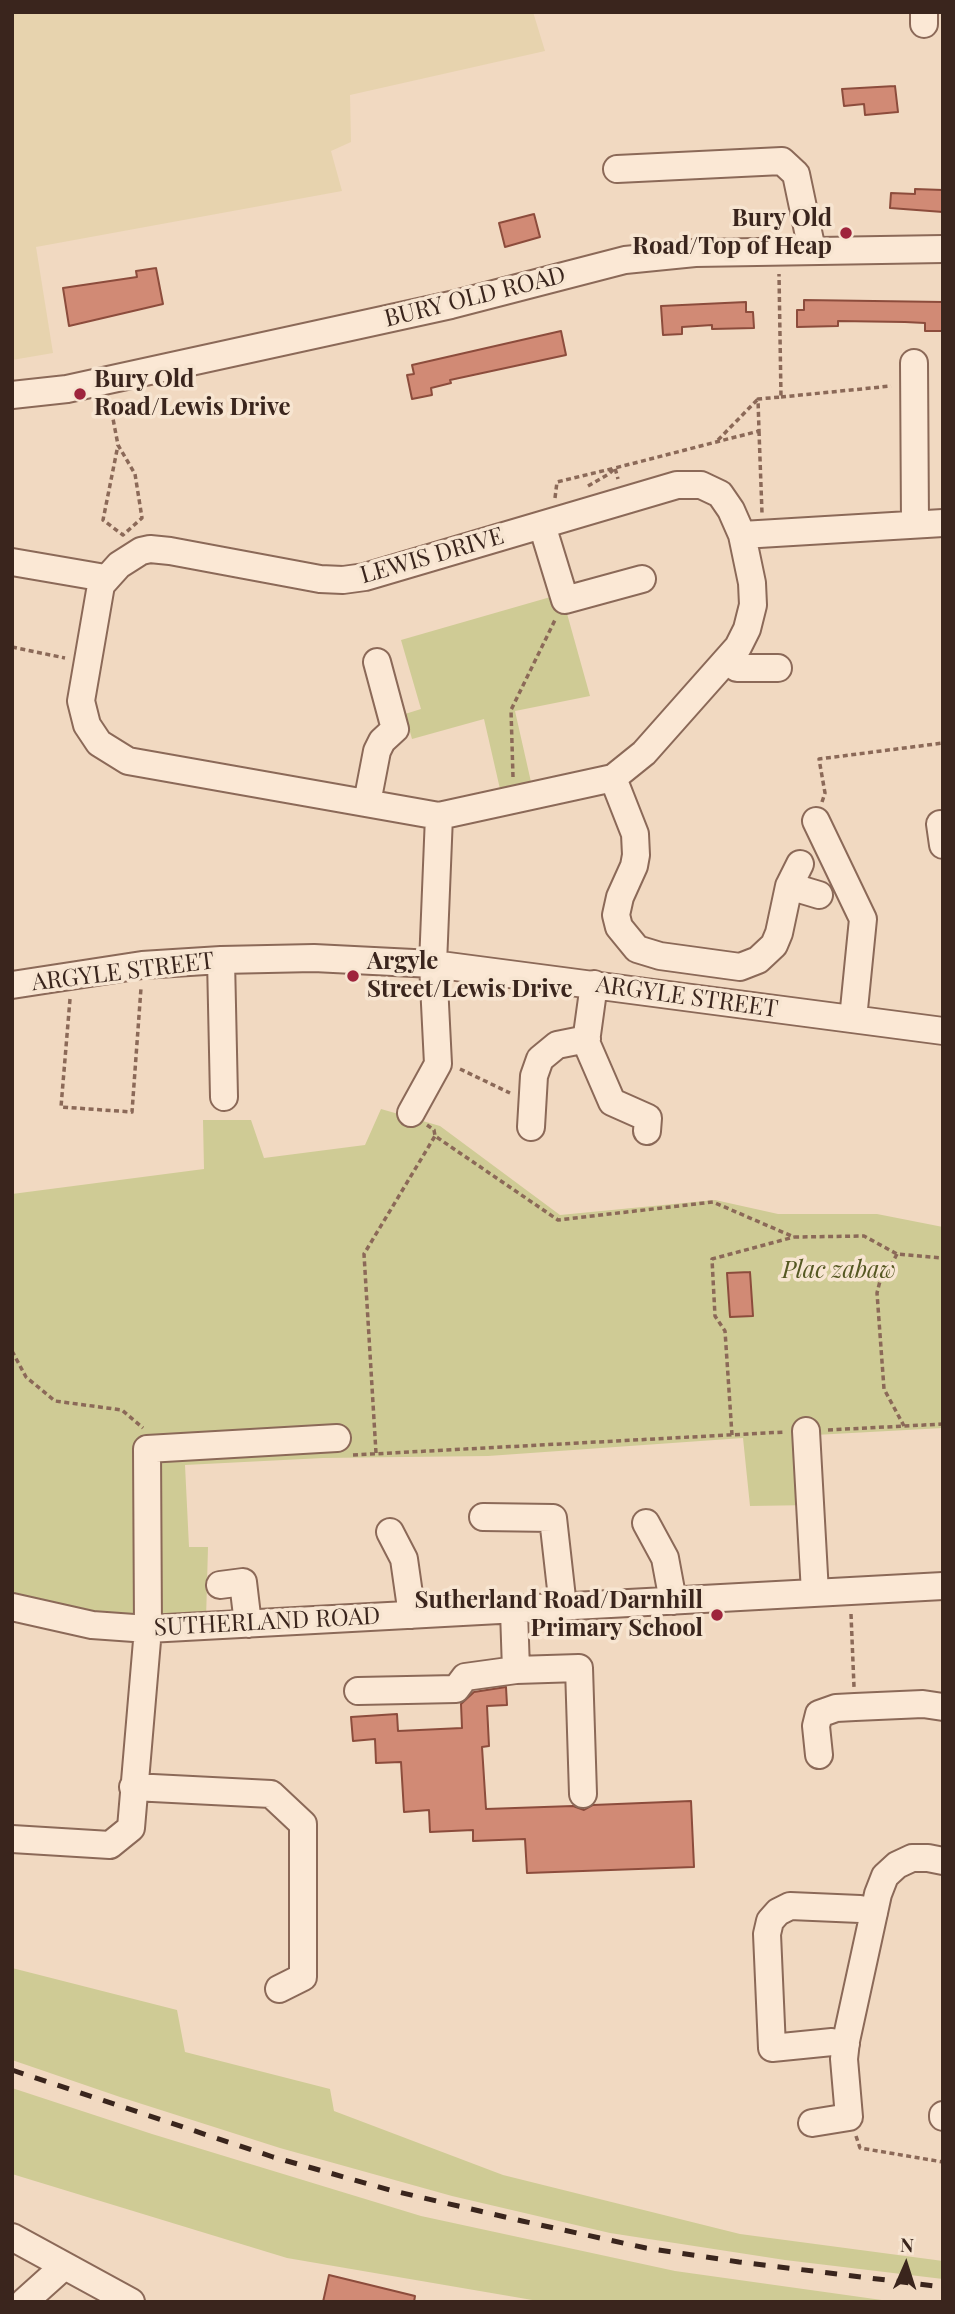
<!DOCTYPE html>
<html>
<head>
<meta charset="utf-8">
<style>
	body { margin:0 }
	#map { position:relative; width:955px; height:2314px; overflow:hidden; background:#f1d9c1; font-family:"Playfair Display",serif }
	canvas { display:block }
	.frame { position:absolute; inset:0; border:14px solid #3a251d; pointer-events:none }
	.north { position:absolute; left:871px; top:2230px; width:70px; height:70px; -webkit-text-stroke:5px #f7e5d1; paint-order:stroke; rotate:3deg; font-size:19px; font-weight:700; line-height:28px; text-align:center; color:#3a251d }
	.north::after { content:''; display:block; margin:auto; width:24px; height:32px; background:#3a251d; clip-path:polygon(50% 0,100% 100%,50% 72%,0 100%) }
</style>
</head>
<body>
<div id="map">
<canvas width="955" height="2314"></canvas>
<div class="frame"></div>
<div class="north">N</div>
</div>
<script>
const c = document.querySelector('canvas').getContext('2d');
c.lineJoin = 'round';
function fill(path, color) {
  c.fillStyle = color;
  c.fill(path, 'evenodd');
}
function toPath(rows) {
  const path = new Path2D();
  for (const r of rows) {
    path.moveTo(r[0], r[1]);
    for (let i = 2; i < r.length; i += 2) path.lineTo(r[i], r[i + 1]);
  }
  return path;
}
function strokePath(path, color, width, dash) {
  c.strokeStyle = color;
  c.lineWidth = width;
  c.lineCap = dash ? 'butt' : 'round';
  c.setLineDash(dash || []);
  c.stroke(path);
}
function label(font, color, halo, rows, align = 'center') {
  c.font = font + ' "Playfair Display",serif';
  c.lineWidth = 7;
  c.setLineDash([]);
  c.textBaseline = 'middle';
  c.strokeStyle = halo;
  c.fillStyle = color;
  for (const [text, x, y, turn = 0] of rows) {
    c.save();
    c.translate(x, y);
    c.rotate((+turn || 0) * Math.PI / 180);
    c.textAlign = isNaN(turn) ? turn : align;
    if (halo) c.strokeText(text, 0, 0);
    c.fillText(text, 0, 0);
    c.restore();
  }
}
const farmland = toPath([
	[12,12,533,12,545,51,350,95,351,142,331,151,342,191,36,247,53,353,12,360]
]);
const green = toPath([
	[554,596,558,612,566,610,590,696,515,711,531,782,500,789,484,719,412,739,405,714,421,709,401,640],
	[381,1109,440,1126,560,1215,715,1200,778,1214,877,1214,943,1227,943,1428,815,1435,814,1505,750,1506,743,1438,488,1456,323,1458,185,1465,189,1547,208,1547,206,1620,142,1620,12,1600,12,1194,204,1169,203,1120,251,1120,264,1158,365,1145],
	[12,1968,177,2010,185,2052,330,2089,334,2111,503,2175,740,2234,943,2261,943,2279,785,2260,610,2233,452,2196,280,2148,120,2097,12,2060],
	[12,2088,152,2134,421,2216,675,2271,896,2302,544,2302,287,2258,12,2174]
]);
const building = toPath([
	[895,86,898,112,865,115,864,104,844,106,842,89,895,86],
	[915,189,943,190,943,212,890,208,891,193,915,194,915,189],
	[534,214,540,237,505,247,499,223,534,214],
	[156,268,163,304,69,326,63,288,137,277,136,271,156,268],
	[804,300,943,302,943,331,925,331,925,323,905,322,838,321,838,326,797,327,797,310,804,310,804,300],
	[746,302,746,312,753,312,754,328,712,329,712,325,682,327,682,334,663,335,661,306,746,302],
	[561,331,566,355,450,380,451,383,431,388,432,395,412,399,407,375,414,374,412,365,561,331],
	[750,1272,753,1316,730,1317,727,1273,750,1272],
	[506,1687,507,1705,487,1706,489,1746,482,1747,486,1809,573,1806,584,1810,593,1805,691,1801,694,1867,527,1873,525,1839,473,1841,473,1830,430,1832,429,1810,404,1812,401,1762,376,1763,375,1739,353,1741,351,1717,397,1714,398,1731,462,1728,461,1704,474,1692,506,1687],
	[329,2275,415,2296,414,2302,323,2302,329,2275]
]);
const path = toPath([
	[781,397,891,386],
	[110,403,118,445,135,474,142,518,123,535,103,520,118,445],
	[759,431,762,513],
	[718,440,758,399],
	[588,486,609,474,615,468,759,431,758,399,781,397,779,274],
	[555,498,557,482,615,468,618,479],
	[12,647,65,658],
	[513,777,511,710,555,620],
	[822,802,825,793,819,759,943,743],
	[70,999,61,1107,132,1112,141,988],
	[460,1069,510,1093],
	[427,1125,434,1130,435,1136,558,1220,713,1202,794,1237,864,1236,897,1254,943,1258],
	[897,1254,889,1269,881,1277,877,1293,884,1389,904,1426],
	[12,1351,26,1377,55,1401,122,1410,143,1428],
	[828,1430,943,1424],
	[732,1435,725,1331,715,1316,712,1259,794,1237],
	[376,1453,364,1254,435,1136],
	[353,1455,785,1432],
	[851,1614,854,1687],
	[856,2136,860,2148,943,2162]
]);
const minor = toPath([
	[924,24,924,12],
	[617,169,782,161,796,174,812,250],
	[914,363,915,524],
	[12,395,67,389,451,305,625,260,695,253,943,249],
	[677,485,701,485,720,494,731,510,742,535,752,583,753,605,747,629,738,647,644,753,613,778,439,816,128,761,99,743,87,725,81,701,101,585,119,565,141,551,150,549,170,551,320,579,343,580,365,577,677,485],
	[542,525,565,600,642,579],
	[742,535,943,523],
	[12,562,105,578],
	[727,660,737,668,778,668],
	[613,778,635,834,636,855,634,866,620,897,616,915,619,927,637,949,660,956,740,967,758,960,774,945,779,933,789,886,800,864],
	[367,803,377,751,382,741,395,729,377,662],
	[816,821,863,919,853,1019],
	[940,824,943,845],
	[789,886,819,895],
	[221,960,224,1097],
	[594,984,586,1042,612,1102,648,1118,647,1131],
	[12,985,142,965,221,960,314,958,433,964,943,1031],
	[411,1113,438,1064,433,964,439,816],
	[531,1127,534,1076,540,1059,557,1045,587,1039],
	[806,1431,815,1593],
	[483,1517,553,1518,563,1607],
	[646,1523,665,1558,673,1601],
	[390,1532,404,1559,412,1615],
	[220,1585,243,1582,248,1624],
	[12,1607,92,1625,148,1629,943,1586],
	[514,1611,516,1670,579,1668,583,1794],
	[358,1691,456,1689,465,1677,516,1670],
	[819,1755,816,1726,819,1714,836,1708,855,1707,923,1704,943,1707],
	[133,1787,271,1794,303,1824,303,1977,279,1989],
	[12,1839,110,1845,131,1828,148,1629,147,1449,337,1438],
	[846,2044,832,2042,772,2048,767,1934,770,1921,778,1912,790,1906,860,1909,874,1913],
	[943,2115,943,2117],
	[812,2123,849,2117,844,2059,846,2041,878,1894,885,1876,897,1865,912,1858,928,1858,943,1861],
	[12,2237,131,2302],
	[24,2302,63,2267]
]);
const rail = toPath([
	[12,2070,273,2157,390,2190,522,2221,646,2248,739,2262,943,2287]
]);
const markers = [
	[846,233,7,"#9e243c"],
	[80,394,7,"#9e243c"],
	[353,976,7,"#9e243c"],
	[717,1615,7,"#9e243c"]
];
const poiNames = [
	["Bury Old",832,219],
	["Road/Top of Heap",832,247],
	["Bury Old",94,380,"left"],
	["Road/Lewis Drive",94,408,"left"],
	["Argyle",367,962,"left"],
	["Street/Lewis Drive",367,990,"left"],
	["Sutherland Road/Darnhill",703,1601],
	["Primary School",703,1629]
];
const streetNames = [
	["BURY OLD ROAD",475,297,-14],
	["LEWIS DRIVE",432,556,-16],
	["ARGYLE STREET",123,972,-7],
	["ARGYLE STREET",687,997,8],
	["SUTHERLAND ROAD",267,1622,-3]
];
const parkNames = [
	["Plac zabaw",839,1271]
];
fill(farmland, '#e7d3ae');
fill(green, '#cfcb95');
fill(building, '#d18a75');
strokePath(building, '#8c4c3c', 2);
strokePath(minor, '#8b6958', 30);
strokePath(path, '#8b6958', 3.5, [5, 3.5]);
strokePath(minor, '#fbe8d5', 26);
strokePath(rail, '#3a251d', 5, [12, 12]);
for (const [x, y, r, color] of markers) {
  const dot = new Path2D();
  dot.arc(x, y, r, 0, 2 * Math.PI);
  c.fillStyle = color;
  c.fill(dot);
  strokePath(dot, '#f7e5d1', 2.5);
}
label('bold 24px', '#3a251d', '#f7e5d1', poiNames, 'right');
label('24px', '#3a251d', '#f7e5d1', streetNames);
label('italic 24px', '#555822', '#f7e5d1', parkNames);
</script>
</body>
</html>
